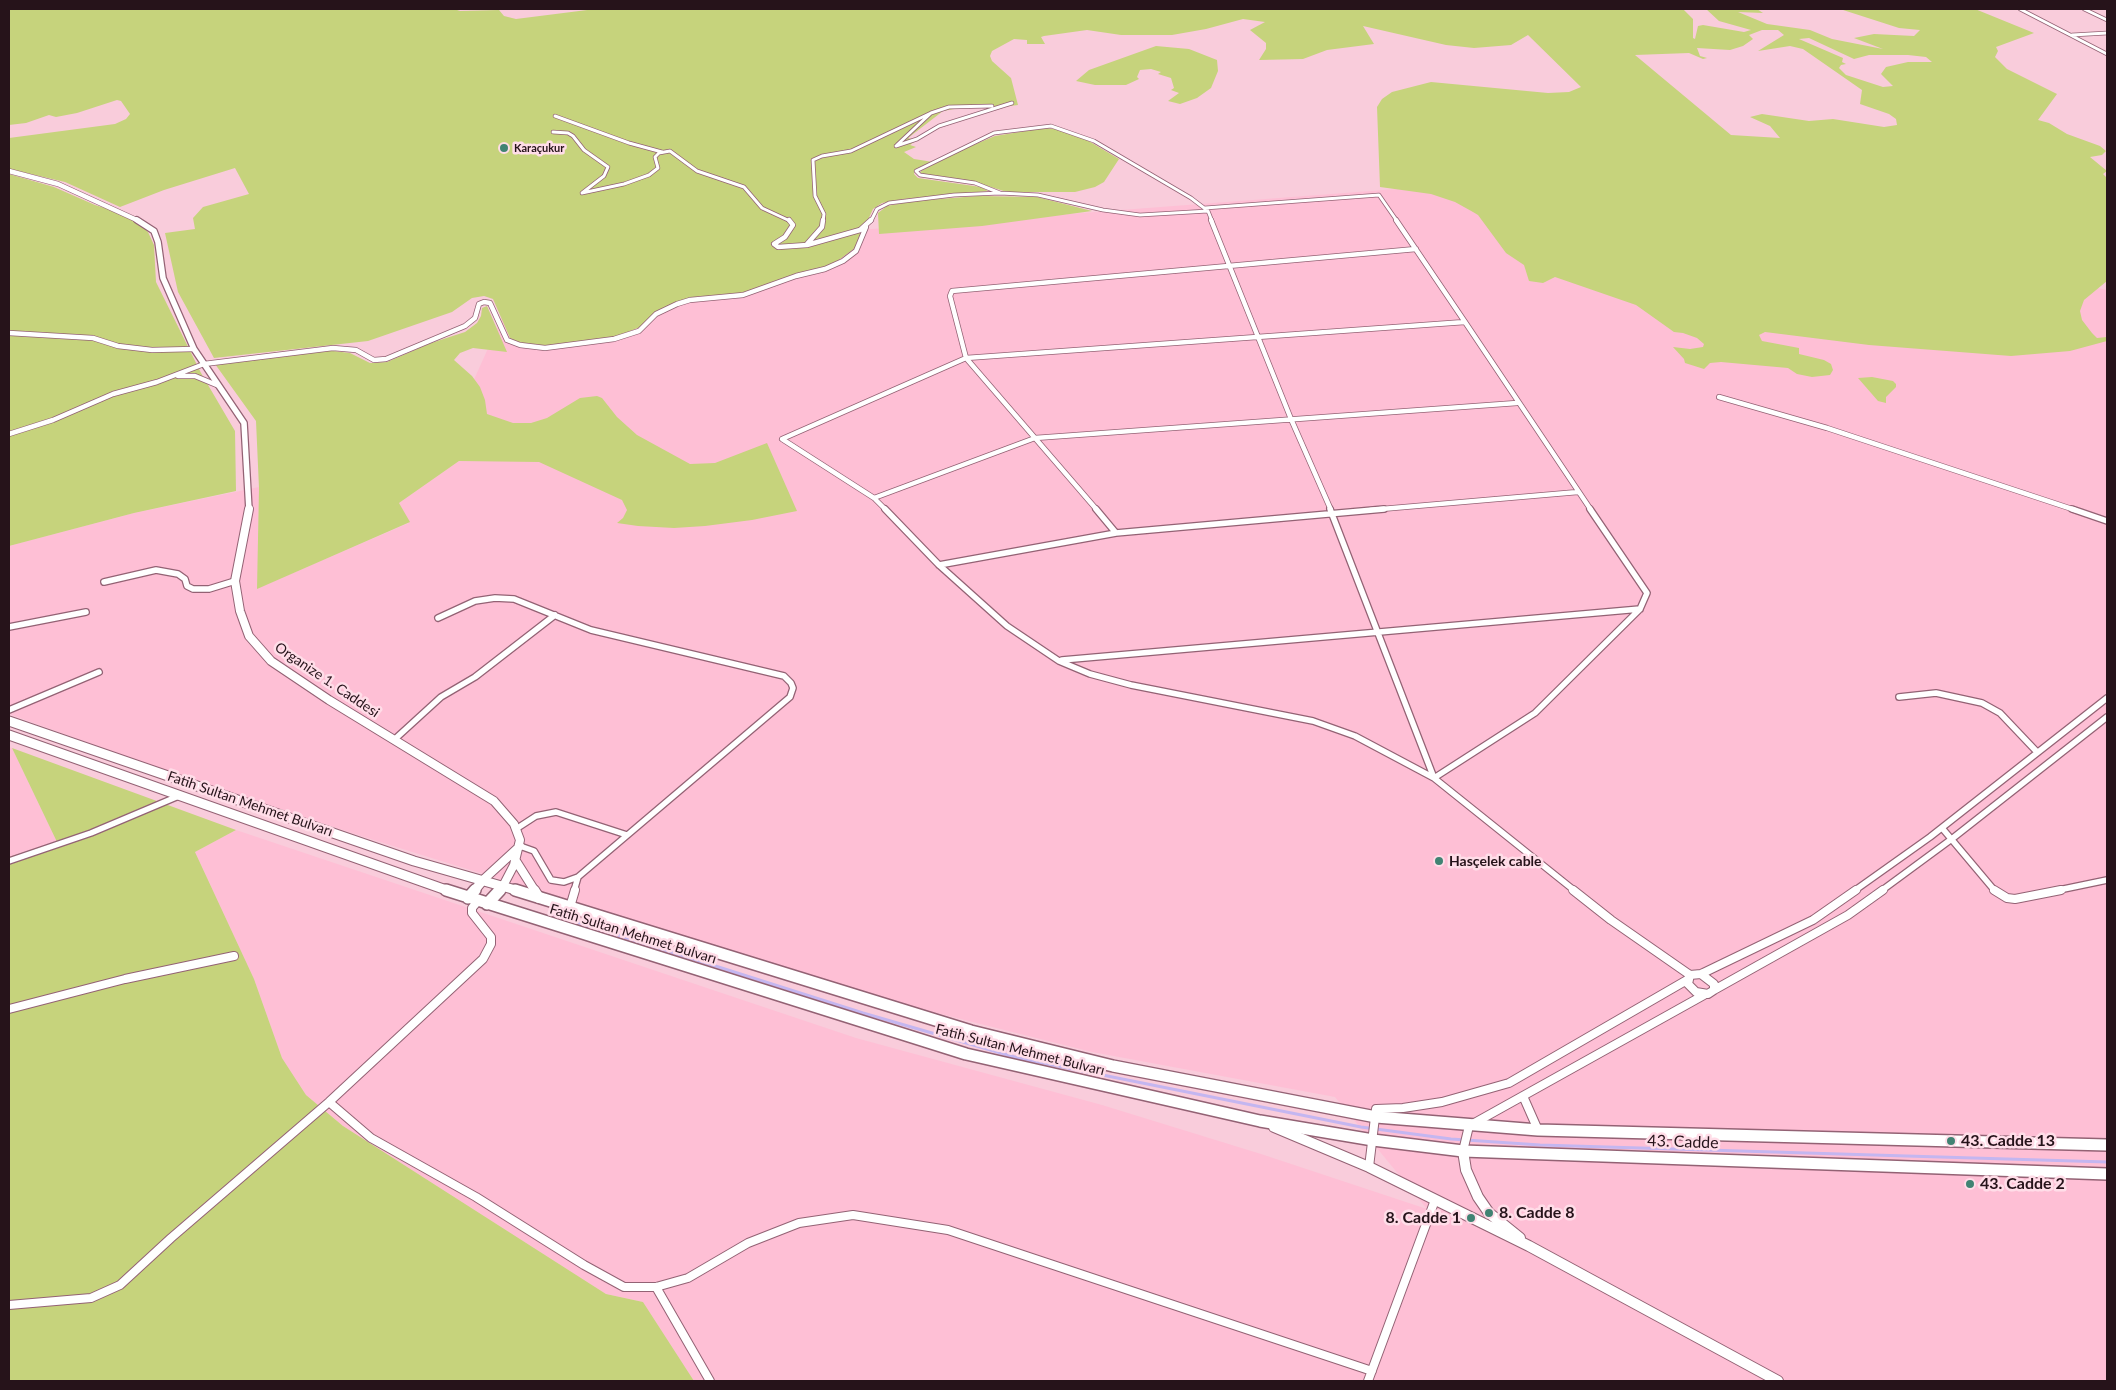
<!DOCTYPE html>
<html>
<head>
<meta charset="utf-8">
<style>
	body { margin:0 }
	#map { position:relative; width:2116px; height:1390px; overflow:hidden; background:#f9ccdb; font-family:Lato,sans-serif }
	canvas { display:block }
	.frame { position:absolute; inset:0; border:10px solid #26131a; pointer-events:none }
</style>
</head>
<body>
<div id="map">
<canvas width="2116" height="1390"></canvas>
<div class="frame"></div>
</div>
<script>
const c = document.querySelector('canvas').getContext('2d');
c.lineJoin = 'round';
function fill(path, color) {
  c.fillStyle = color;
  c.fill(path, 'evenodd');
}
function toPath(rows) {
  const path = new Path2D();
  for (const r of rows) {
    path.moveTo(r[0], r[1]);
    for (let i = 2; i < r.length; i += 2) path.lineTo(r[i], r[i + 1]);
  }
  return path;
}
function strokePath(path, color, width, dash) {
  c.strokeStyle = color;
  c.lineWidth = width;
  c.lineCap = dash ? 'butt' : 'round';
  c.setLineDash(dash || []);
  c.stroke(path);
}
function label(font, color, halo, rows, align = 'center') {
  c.font = font + ' Lato,sans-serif';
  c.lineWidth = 5;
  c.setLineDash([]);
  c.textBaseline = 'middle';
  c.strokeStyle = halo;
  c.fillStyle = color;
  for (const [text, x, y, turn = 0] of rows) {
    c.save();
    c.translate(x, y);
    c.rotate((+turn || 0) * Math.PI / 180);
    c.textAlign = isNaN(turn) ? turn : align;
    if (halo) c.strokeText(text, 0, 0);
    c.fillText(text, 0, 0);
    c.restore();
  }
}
const built = toPath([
	[1568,176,2107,290,2107,1381,694,1381,643,1302,606,1294,343,1126,306,1095,282,1058,254,979,195,852,236,830,856,1038,1102,1105,1261,1154,1427,1209,1335,1097,1092,1052,909,1006,364,837,179,776,9,714,9,546,134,513,259,487,258,588,409,523,399,503,459,461,454,424,530,255],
	[9,747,12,748,57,842,9,857]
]);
const green = toPath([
	[9,9,454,9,460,11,499,10,504,16,516,19,595,9,1683,9,1693,19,1693,38,1695,39,1698,26,1703,25,1744,32,1751,30,1719,21,1706,9,1757,9,1763,13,1738,12,1767,24,1810,30,1832,39,1883,49,1854,38,1874,34,1914,36,1920,30,1899,28,1840,9,1975,9,2034,33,1996,47,1998,51,1995,57,2007,69,2057,94,2038,120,2049,123,2067,134,2100,146,2106,151,2102,155,2090,157,2107,171,2103,174,2107,178,2107,281,2084,300,2080,311,2082,320,2092,333,2097,338,2107,337,2107,341,2070,351,2011,356,1869,345,1765,332,1759,335,1762,341,1799,348,1799,354,1824,360,1831,364,1833,370,1830,375,1812,377,1797,374,1788,368,1721,362,1710,363,1704,369,1685,363,1684,359,1673,347,1690,349,1703,347,1704,344,1697,338,1683,333,1674,332,1636,305,1555,277,1543,283,1529,281,1524,265,1506,253,1478,215,1473,212,1455,202,1431,194,1380,187,1377,107,1382,99,1392,92,1431,82,1548,93,1569,92,1581,87,1528,35,1511,45,1474,48,1446,45,1363,26,1374,44,1327,50,1303,59,1259,60,1266,49,1266,43,1250,30,1265,22,1243,19,1206,29,1172,35,1121,35,1087,30,1044,36,1041,37,1045,44,1027,44,1027,40,1014,39,992,51,990,56,992,61,1011,78,1018,105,994,108,960,108,943,111,908,138,917,140,910,145,916,147,904,152,914,159,933,162,915,171,914,174,918,178,981,187,988,191,904,199,882,203,873,209,855,248,832,265,745,293,695,297,651,317,640,327,618,336,552,346,523,345,510,338,493,299,484,296,472,298,452,312,368,341,214,358,178,292,165,233,195,229,193,218,203,207,249,194,235,168,164,190,120,207,65,182,9,169,9,138,115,124,126,119,130,114,121,101,117,100,77,113,56,117,49,115,26,123,9,125],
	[1762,30,1778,30,1784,35,1758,51,1790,46,1803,49,1862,90,1860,104,1889,114,1896,119,1897,125,1884,127,1833,119,1809,121,1762,114,1750,117,1770,126,1780,138,1731,135,1635,55,1689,53,1703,59,1707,58,1700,56,1697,48,1730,50,1743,46,1753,39,1749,35],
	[1809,38,1854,59,1869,55,1908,55,1926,57,1932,62,1908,62,1886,67,1881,74,1893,86,1883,87,1846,75,1839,68,1841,65,1846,64,1842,62,1843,58,1799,39],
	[1156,46,1189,49,1217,60,1218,71,1211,88,1197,98,1180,104,1168,101,1179,93,1171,90,1174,88,1171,78,1158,74,1161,72,1151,69,1140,70,1137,77,1139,79,1126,85,1095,85,1076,81,1089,70],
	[1044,128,1055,129,1087,140,1119,159,1104,182,1095,187,1075,192,1007,192,981,184,920,174,921,171,959,151,995,136],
	[9,174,54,187,95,205,118,212,140,224,148,232,154,245,156,282,201,373,235,431,236,491,134,513,9,546],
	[978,196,1037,197,1092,211,982,226,879,234,878,213,887,206,913,201],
	[487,306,507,352,473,348,460,353,454,360,472,376,480,387,485,400,487,414,513,423,531,423,547,418,580,398,597,396,602,398,617,417,637,435,690,464,715,463,767,443,797,511,752,520,705,526,674,528,638,526,617,523,623,518,627,510,622,500,539,462,459,461,399,503,410,522,257,589,259,488,256,421,215,364,325,350,350,353,370,363,387,362,431,343,465,332,477,323,481,316,482,308],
	[1872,377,1893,381,1896,384,1896,387,1886,397,1886,403,1878,401,1858,378],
	[12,748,236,830,195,852,254,979,282,1058,306,1095,343,1126,606,1294,643,1302,694,1381,9,1381,9,857,57,842]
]);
const stream = toPath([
	[555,915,863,1013,1018,1058,1361,1127,1451,1139,1540,1145,2107,1162]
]);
const minorFar3 = toPath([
	[2020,9,2107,54],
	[2084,9,2107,20],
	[2072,35,2107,33],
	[555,116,629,143,662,152],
	[553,132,568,133,573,136,584,150,608,167,604,176,582,193,624,184,649,175,658,168,655,157,659,153,670,151,697,171,744,187,762,208,790,221],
	[897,145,931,113,949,107,992,106],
	[896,146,917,139,939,126,1012,103],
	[1000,193,975,183,920,175,916,171,994,133,1051,126,1094,141,1191,198,1208,211,1212,221],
	[1205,208,1379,195,1397,221],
	[823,221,824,214,815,196,813,160,822,156,851,151,931,113],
	[871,221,877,209,889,203,954,195,1000,193,1038,195,1103,210,1140,215,1208,211]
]);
const minorFar2 = toPath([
	[789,220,793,225,785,237,774,244,778,247,807,245,860,230,871,220],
	[1211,220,1291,419,1331,510],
	[1396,220,1465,322],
	[807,244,822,227,823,220],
	[1465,322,1591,510],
	[9,333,93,338,118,346,152,350,194,349],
	[178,376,195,376,219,386],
	[1719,397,1827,428,2075,510],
	[9,434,53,420,113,394,157,382,204,364,333,348,356,350,374,360,386,359,465,326,475,318,479,304,484,302,490,303,507,340,520,345,545,348,614,339,639,331,656,314,677,304,690,300,743,295,796,276,825,269,843,261,856,251,866,227],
	[874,498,1035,438,1517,403],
	[886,510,874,498,782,439,966,358,1465,322],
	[1097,510,966,358,950,296,952,291,1416,249],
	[1370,510,1578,492]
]);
const minorFar1 = toPath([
	[885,509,939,565,1007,626,1059,661,1090,674,1131,685,1313,721,1355,736,1434,778,1535,713,1640,609,1647,593,1590,509],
	[1096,509,1116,533],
	[1330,509,1434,778,1575,891],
	[2072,509,2107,521],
	[939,565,1116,533,1384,509],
	[104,582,156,570,178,574,185,579,187,586,193,589,209,589,235,581],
	[438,618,475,601,495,598,514,599,591,630,784,676,791,683,793,688,790,697,578,877,574,891],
	[9,627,86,612],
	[1062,660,1640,609],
	[1899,697,1936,693,1982,703,2000,713,2037,752],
	[9,710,99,672],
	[395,739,441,697,475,677,555,615],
	[1942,828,1995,891],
	[516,829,536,816,556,812,627,835],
	[520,846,534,851,551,880,564,882,578,877],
	[9,861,91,833,181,795],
	[1854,891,1930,837,2107,698],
	[1881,891,1953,838,2107,717],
	[2054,891,2107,880]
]);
const minor = toPath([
	[1573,890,1611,920,1690,975],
	[1994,890,2007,898,2015,899,2061,890],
	[570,907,575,890],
	[1701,974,1714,984,1714,990,1708,994,1696,992,1688,984,1690,975,1701,974],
	[1701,974,1813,920,1856,890],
	[1714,990,1848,915,1883,890],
	[9,1009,125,979,234,956],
	[1523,1096,1538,1130],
	[329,1102,371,1138,476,1197,584,1265,624,1287,656,1287,688,1278,748,1243,799,1223,853,1215,948,1230,1372,1371],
	[1463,1151,1469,1126,1704,995],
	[1369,1167,1376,1109,1403,1108,1442,1102,1509,1083,1687,980],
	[656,1287,710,1381],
	[9,1305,91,1298,120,1285,171,1238,329,1102,483,959,491,944,491,937,472,913,472,908,478,901],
	[1368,1381,1435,1200]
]);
const tertiaryFar3 = toPath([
	[9,171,58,184,139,221]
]);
const tertiaryFar2 = toPath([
	[137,220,154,231,158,242,163,278,194,349,244,423,249,510]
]);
const tertiaryFar1 = toPath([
	[249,509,235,581,240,611,249,636,271,661,329,700,494,801,514,824,520,840,514,865,503,886],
	[516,861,535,891],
	[483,880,520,846]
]);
const tertiary = toPath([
	[534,890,539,898],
	[1274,1127,1369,1167,1529,1246,1778,1381],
	[1463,1151,1466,1170,1478,1197,1489,1213,1520,1238]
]);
const secondaryFar1 = toPath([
	[9,721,414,861,519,891],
	[9,735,449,891],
	[474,891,483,880],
	[499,891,503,886]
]);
const secondary = toPath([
	[446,890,966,1054,1260,1121,1373,1140,1463,1151,2107,1174],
	[515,890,971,1031,1113,1066,1376,1117,1538,1130,2107,1145],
	[468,898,475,890],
	[487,904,500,890]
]);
const markers = [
	[504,148,5,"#418373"],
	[1439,861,5,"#418373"],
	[1951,1141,5,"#418373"],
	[1970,1184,5,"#418373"],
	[1489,1213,5,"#418373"],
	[1471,1218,5,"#418373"]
];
const farPoinames = [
	["Karaçukur",514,148]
];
const streetNames = [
	["Organize 1. Caddesi",327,680,34],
	["Fatih Sultan Mehmet Bulvarı",250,804,19],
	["Fatih Sultan Mehmet Bulvarı",633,934,17],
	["Fatih Sultan Mehmet Bulvarı",1020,1050,14]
];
const poiNames = [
	["Hasçelek cable",1449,861]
];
const nearPoinames = [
	["43. Cadde 13",1961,1141],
	["43. Cadde 2",1980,1184],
	["8. Cadde 8",1499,1213],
	["8. Cadde 1",1461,1218,"right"]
];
const nearStreetnames = [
	["43. Cadde",1683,1142,2]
];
fill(built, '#febfd5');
fill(green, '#c6d37c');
strokePath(stream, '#c4b6f0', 3);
strokePath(minorFar3, '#936274', 4.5);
strokePath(minorFar2, '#936274', 6);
strokePath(minorFar1, '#936274', 8);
strokePath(minor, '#936274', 10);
strokePath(tertiaryFar3, '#936274', 5.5);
strokePath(tertiaryFar2, '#936274', 8);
strokePath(tertiaryFar1, '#936274', 10);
strokePath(tertiary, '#936274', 12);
strokePath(secondaryFar1, '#936274', 11);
strokePath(secondary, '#936274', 14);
strokePath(minorFar3, '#fff', 3);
strokePath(minorFar2, '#fff', 4.5);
strokePath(minorFar1, '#fff', 5.5);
strokePath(minor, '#fff', 8);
strokePath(tertiaryFar3, '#fff', 4.5);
strokePath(tertiaryFar2, '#fff', 5.5);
strokePath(tertiaryFar1, '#fff', 8);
strokePath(tertiary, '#fff', 10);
strokePath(secondaryFar1, '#fff', 9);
strokePath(secondary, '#fff', 11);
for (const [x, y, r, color] of markers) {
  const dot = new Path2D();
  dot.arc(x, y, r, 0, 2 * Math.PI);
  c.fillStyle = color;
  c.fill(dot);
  strokePath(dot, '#ffdde8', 2);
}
label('bold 11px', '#26131a', '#ffdde8', farPoinames, 'left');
label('14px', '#26131a', '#ffdde8', streetNames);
label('bold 14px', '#26131a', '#ffdde8', poiNames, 'left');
label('bold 16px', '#26131a', '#ffdde8', nearPoinames, 'left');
label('16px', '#26131a', '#ffdde8', nearStreetnames);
</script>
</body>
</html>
